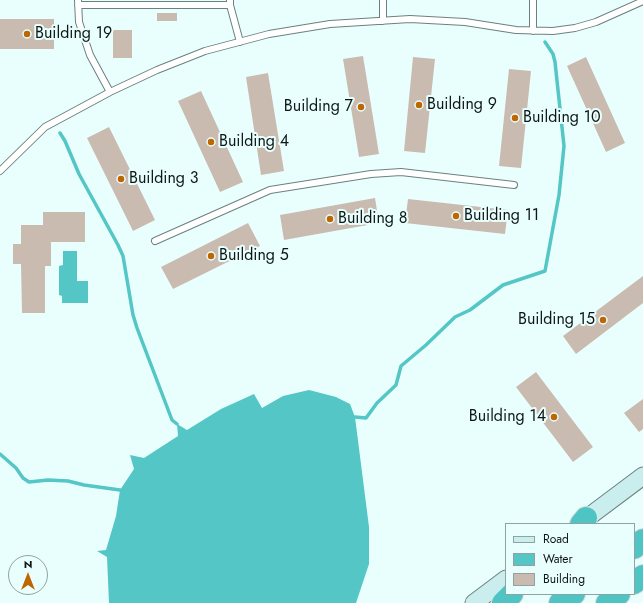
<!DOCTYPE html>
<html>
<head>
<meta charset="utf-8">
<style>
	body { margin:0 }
	#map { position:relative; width:643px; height:603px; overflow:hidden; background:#e9fffe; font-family:Jost,sans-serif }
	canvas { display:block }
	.legend { position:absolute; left:505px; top:523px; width:130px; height:72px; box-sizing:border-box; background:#e9fffe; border:1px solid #91a2a1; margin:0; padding:5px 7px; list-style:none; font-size:12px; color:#0e1616 }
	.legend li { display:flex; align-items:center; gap:8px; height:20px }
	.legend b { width:20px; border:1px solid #91a2a1 }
	.north { position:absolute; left:8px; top:555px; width:40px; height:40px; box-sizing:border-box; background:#e9fffe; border:1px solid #91a2a1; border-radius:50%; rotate:0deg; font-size:11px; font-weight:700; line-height:16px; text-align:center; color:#0e1616 }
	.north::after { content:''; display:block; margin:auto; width:14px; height:18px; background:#be6600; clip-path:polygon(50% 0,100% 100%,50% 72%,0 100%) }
</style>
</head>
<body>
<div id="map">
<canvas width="643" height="603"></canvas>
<ul class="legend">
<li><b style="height:5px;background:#caeeed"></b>Road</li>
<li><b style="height:11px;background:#54c6c5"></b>Water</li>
<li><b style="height:11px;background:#cabbb0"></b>Building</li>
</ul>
<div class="north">N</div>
</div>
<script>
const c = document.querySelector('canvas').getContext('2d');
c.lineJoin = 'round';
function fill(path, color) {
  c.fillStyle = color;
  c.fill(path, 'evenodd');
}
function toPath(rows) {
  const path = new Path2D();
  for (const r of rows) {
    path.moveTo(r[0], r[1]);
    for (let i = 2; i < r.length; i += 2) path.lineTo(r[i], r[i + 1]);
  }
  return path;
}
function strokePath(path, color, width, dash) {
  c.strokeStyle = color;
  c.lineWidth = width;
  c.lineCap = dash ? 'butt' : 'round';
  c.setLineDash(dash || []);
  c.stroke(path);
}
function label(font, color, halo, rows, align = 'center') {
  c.font = font + ' Jost,sans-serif';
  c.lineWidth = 4;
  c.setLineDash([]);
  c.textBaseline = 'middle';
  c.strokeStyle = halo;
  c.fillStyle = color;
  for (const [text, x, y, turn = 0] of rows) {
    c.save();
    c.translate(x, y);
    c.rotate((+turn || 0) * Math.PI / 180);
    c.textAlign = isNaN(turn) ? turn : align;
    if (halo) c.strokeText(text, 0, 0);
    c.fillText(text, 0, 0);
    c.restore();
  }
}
const water = toPath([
	[63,251,77,251,77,281,88,281,88,303,62,303,62,296,59,295,59,266,63,265],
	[309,390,336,397,350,404,355,417,369,527,369,564,356,603,109,603,107,557,97,551,106,550,116,516,120,490,134,469,130,455,144,458,178,436,177,424,187,430,221,409,254,394,262,408,283,396]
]);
const stream = toPath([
	[60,133,65,141,79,174,118,245,123,256,133,315,137,328,172,420,177,424],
	[355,417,366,418,377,403,396,385,401,366,426,345,455,317,470,310,503,285,545,271,559,195,564,146,555,62,553,54,545,42],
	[0,454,16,468,23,478,29,482,48,480,68,481,84,485,120,490]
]);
const building = toPath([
	[157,13,177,13,177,21,157,21],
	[0,19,54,19,54,49,0,49],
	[113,30,132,30,132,58,113,58],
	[363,56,379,154,359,157,343,59],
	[413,57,435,59,425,153,404,151],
	[586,57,625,143,606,152,567,66],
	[509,69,531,71,521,168,499,166],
	[268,73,284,171,261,175,246,77],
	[201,91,243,182,220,192,178,101],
	[109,127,155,220,133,231,87,138],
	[375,198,379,223,284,240,280,215],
	[408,199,508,210,505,234,405,223],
	[43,212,85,212,85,242,51,242,51,266,45,266,45,313,22,313,21,264,13,264,13,244,21,244,21,225,43,225],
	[248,223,260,246,173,289,161,267],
	[643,276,643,303,576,354,563,336],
	[536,372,593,447,573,462,516,387],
	[643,399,643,429,639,432,624,413]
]);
const lane = toPath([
	[78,0,79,22,90,55,110,92],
	[230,0,230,5,240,42],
	[383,0,383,21],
	[78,5,230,5],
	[533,31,533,0],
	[0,171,45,127,110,92,157,70,205,51,269,34,330,24,410,19,465,22,516,30,553,31,575,28,596,22,643,1],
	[155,241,270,190,371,174,401,172,514,185]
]);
const secondary = toPath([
	[579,524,643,476],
	[474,603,506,579]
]);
const highway = toPath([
	[581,524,586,518],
	[634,548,643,540],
	[634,583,643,576],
	[503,603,512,594],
	[560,603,574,594],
	[607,603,619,594]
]);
const markers = [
	[27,34,4,"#be6600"],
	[419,105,4,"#be6600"],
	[361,107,4,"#be6600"],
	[515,118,4,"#be6600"],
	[211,142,4,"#be6600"],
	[121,179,4,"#be6600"],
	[456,216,4,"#be6600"],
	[330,219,4,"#be6600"],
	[211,256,4,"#be6600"],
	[603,320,4,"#be6600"],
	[554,417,4,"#be6600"]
];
const poiNames = [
	["Building 19",35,34],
	["Building 9",427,105],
	["Building 7",353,107,"right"],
	["Building 10",523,118],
	["Building 4",219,142],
	["Building 3",129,179],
	["Building 11",464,216],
	["Building 8",338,219],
	["Building 5",219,256],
	["Building 15",595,320,"right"],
	["Building 14",546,417,"right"]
];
fill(water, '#54c6c5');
strokePath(stream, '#54c6c5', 3.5);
fill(building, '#cabbb0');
strokePath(lane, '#6c807f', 8);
strokePath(secondary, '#6c807f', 19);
strokePath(highway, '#dddede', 24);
strokePath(lane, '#fff', 6);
strokePath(secondary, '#caeeed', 17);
strokePath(highway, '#4ec5c4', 22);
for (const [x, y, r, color] of markers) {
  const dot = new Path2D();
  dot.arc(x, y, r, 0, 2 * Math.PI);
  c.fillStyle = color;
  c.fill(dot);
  strokePath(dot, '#e9fffe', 1.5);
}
label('16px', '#0e1616', '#e9fffe', poiNames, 'left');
</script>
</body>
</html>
